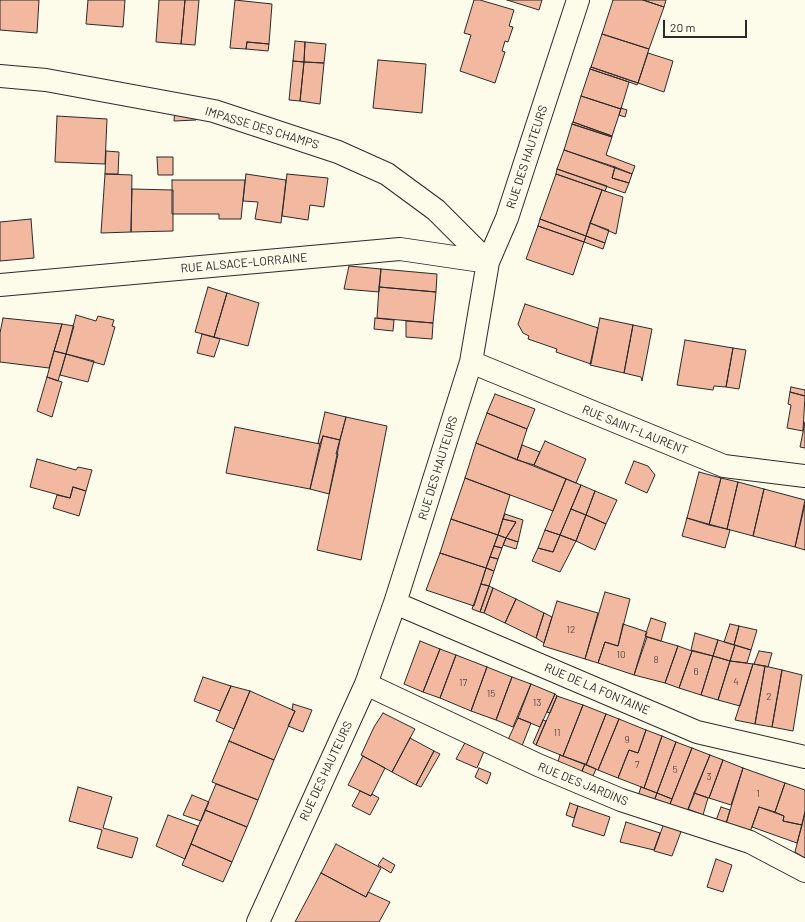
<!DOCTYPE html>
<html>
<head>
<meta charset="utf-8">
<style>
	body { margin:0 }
	#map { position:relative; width:805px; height:922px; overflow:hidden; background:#fdfbea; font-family:Barlow,sans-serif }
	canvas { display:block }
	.scale { position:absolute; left:663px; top:20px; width:84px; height:18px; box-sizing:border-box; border:2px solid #2b2b2b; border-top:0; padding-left:5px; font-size:12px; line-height:14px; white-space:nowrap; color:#2b2b2b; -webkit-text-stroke:3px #fdfbea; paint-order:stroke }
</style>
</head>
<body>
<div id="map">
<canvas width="805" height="922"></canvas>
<div class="scale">20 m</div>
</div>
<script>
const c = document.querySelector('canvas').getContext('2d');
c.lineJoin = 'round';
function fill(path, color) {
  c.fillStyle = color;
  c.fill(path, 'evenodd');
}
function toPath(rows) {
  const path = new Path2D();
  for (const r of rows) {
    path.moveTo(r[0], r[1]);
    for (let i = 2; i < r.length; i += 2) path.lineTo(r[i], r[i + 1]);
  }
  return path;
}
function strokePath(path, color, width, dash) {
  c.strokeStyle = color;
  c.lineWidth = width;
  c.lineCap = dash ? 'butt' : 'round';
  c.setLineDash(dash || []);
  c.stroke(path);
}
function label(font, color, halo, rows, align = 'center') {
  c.font = font + ' Barlow,sans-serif';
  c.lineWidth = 3;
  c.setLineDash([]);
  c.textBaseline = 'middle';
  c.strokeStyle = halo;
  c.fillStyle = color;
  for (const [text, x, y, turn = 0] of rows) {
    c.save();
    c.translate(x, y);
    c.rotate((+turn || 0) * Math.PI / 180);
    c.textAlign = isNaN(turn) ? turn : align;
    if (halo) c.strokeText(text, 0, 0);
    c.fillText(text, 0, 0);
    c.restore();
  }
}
const building = toPath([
	[0,0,39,0,37,33,0,30,0,0],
	[88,0,125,0,123,27,86,24,88,0],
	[159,0,185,0,181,44,156,42,159,0],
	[185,0,199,0,195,45,181,44,185,0],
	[235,0,272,4,269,44,247,42,246,49,230,48,235,0],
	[474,0,480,0,514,10,509,26,513,27,508,42,505,41,502,51,505,52,495,83,460,71,471,35,464,33,474,0],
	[507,0,542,0,539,10,507,0],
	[613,0,643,0,664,7,649,49,602,34,613,0],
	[643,0,666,0,664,7,643,0],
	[602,34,649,49,638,83,591,67,602,34],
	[295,41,305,42,304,62,293,61,295,41],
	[247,42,269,44,268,51,246,49,247,42],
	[305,42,326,44,324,63,304,62,305,42],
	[648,53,673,61,664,92,638,83,648,53],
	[378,60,426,64,422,113,373,108,378,60],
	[293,61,304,62,300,101,289,100,293,61],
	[304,62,324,63,320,104,300,101,304,62],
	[591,67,638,83,637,85,629,82,590,69,591,67],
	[590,69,629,82,621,109,581,96,590,69],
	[581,96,621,109,612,136,573,122,581,96],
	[175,108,196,110,196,120,174,121,175,108],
	[621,108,627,110,625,117,619,115,621,108],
	[57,116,107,119,105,164,55,162,57,116],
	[573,122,612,136,612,137,572,124,573,122],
	[572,124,612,137,606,155,635,166,632,174,564,150,572,124],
	[564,150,615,167,612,178,629,183,625,193,557,169,564,150],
	[106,151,119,152,118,174,105,174,106,151],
	[157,157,173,157,173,175,158,175,157,157],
	[615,167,632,174,629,183,612,178,615,167],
	[557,169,607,186,605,191,556,174,557,169],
	[105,174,132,175,131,232,101,233,105,174],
	[246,174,286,180,281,223,255,219,258,202,243,201,246,174],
	[287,174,328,178,324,207,310,205,308,220,282,216,287,174],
	[556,174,602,190,586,236,540,219,556,174],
	[172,180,245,180,241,219,219,219,219,214,172,214,172,180],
	[132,189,173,190,173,231,131,232,132,189],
	[602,190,623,197,616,234,590,223,602,190],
	[31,219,34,258,0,261,0,222,31,219],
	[540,219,586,236,584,242,538,226,540,219],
	[590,223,609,230,605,243,586,236,590,223],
	[538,226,584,242,573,275,526,259,538,226],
	[586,236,605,243,603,249,584,242,586,236],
	[349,266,381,269,379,292,344,289,349,266],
	[381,269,437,274,436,292,379,287,381,269],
	[208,287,227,293,214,337,195,332,208,287],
	[379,287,436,292,433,323,377,318,379,287],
	[227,293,259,303,248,346,214,337,227,293],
	[525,304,598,328,591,364,556,352,557,349,528,339,529,336,523,333,518,324,525,304],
	[76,315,96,321,98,316,114,320,112,326,115,327,104,365,66,354,76,315],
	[3,318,62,324,49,368,0,362,0,333,3,318],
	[375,318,394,320,393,331,374,329,375,318],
	[600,318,633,325,624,373,590,365,600,318],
	[406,321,433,323,432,339,406,337,406,321],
	[62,324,74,326,66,354,54,351,62,324],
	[633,325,652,329,642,381,641,377,624,373,633,325],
	[202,334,220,339,214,357,197,353,202,334],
	[685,340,733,348,726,387,714,386,713,390,677,385,685,340],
	[733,348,746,350,739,389,726,387,733,348],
	[54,351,66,354,58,381,47,377,54,351],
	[66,354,94,361,88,382,60,375,66,354],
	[47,377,62,382,52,417,37,411,47,377],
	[791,387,805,390,805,396,790,392,791,387],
	[790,392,805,396,803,431,787,428,791,405,788,404,790,392],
	[495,394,535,409,527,429,487,413,495,394],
	[325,412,346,417,340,440,323,436,320,444,318,443,325,412],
	[487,413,527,429,517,460,476,443,487,413],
	[346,417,387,426,361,560,317,550,338,454,336,454,346,417],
	[805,422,805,448,800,447,805,422],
	[235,427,320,444,310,489,226,473,235,427],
	[323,436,340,440,329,494,310,489,323,436],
	[545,441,586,459,576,483,534,465,545,441],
	[476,443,566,479,553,511,465,478,476,443],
	[522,445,540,452,534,465,517,460,522,445],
	[37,459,76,470,78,467,92,470,86,491,73,487,70,498,30,487,37,459],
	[634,461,648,466,655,475,647,493,625,483,634,461],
	[699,472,721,478,709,525,687,518,699,472],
	[465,478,510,495,498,535,451,519,465,478],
	[721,478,738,482,727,529,709,525,721,478],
	[566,479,581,485,560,535,545,530,566,479],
	[738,482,764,489,753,536,727,529,738,482],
	[581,485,595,491,586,515,571,509,581,485],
	[73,487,86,491,79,516,53,508,57,495,70,498,73,487],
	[764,489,805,500,795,547,753,536,764,489],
	[595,491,617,500,606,524,586,515,595,491],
	[805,504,805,550,795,547,805,504],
	[571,509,586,515,576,541,560,535,571,509],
	[505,514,523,520,518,542,506,538,516,522,503,519,505,514],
	[586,515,606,524,595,550,576,541,586,515],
	[687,518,730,530,725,548,682,536,687,518],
	[451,519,498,535,486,568,440,553,451,519],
	[503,519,516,522,506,538,498,535,503,519],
	[545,530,560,535,553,552,538,548,545,530],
	[498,535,506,538,502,548,494,546,498,535],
	[560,535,576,541,560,572,532,561,538,548,553,552,560,535],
	[506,538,518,542,516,549,503,545,506,538],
	[494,546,502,548,498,559,490,557,494,546],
	[440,553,486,568,474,606,426,590,440,553],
	[490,557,498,559,494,571,486,568,490,557],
	[486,568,494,571,489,586,481,584,486,568],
	[481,584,489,586,480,612,472,609,481,584],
	[489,586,493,588,484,613,480,612,489,586],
	[493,588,516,599,505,623,484,613,493,588],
	[605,592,630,599,618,646,605,642,598,663,585,659,605,592],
	[516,599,544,613,536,638,505,623,516,599],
	[557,601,598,613,585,659,543,646,557,601],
	[544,613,552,617,544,643,536,638,544,613],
	[651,618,666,623,661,641,645,636,651,618],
	[623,624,647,632,634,675,598,663,605,642,618,646,623,624],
	[730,624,739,626,734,645,724,642,730,624],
	[739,626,757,630,751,650,734,645,739,626],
	[695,633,718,640,713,656,691,650,695,633],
	[647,637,678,646,665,683,634,675,647,637],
	[718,640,735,645,730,661,713,656,718,640],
	[420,641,440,649,423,692,404,684,420,641],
	[735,645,751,650,747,663,730,661,735,645],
	[678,646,692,651,679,688,665,683,678,646],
	[440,649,456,655,440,698,423,692,440,649],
	[692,651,713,656,701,695,679,688,692,651],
	[759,651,772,653,768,667,754,664,759,651],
	[456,655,487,667,471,711,440,698,456,655],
	[713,656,730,661,718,700,701,695,713,656],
	[730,661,753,664,740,706,718,700,730,661],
	[753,664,765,666,755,724,735,720,753,664],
	[765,666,782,670,772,727,755,724,765,666],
	[487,667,512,677,496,720,471,711,487,667],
	[782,670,802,675,793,731,772,727,782,670],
	[203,677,231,686,220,711,194,701,203,677],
	[512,677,531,684,513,727,496,720,512,677],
	[531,684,555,694,540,727,518,718,531,684],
	[231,686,250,691,234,729,216,721,231,686],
	[250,691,295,711,274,760,229,741,250,691],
	[555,694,557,696,550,713,547,712,555,694],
	[557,696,583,705,563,756,536,745,557,696],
	[293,704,312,710,303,732,288,726,295,711,292,710,293,704],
	[583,705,606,714,586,765,563,756,583,705],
	[383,713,415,729,392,772,361,755,374,727,383,713],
	[606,714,619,719,598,770,586,765,606,714],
	[518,718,531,723,520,751,506,744,518,718],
	[619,719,646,730,638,753,629,750,618,778,598,770,619,719],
	[543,720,546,721,536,745,533,743,543,720],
	[646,730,662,736,644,788,618,778,629,750,638,753,646,730],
	[662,736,676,742,657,793,644,788,662,736],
	[410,738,434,751,416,785,392,772,410,738],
	[229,741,274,760,258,800,212,782,229,741],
	[466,741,485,749,477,768,456,759,466,741],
	[676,742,692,748,672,799,657,793,676,742],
	[692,748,710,755,686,815,668,809,692,748],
	[434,751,440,754,421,787,416,785,434,751],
	[560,755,585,764,579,778,556,768,560,755],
	[710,755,723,760,709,798,694,793,710,755],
	[363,756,385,768,371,796,348,785,363,756],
	[723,760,743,768,731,805,709,798,723,760],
	[585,764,596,769,590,783,579,778,585,764],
	[479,768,491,773,487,784,475,777,479,768],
	[743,768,785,783,775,812,759,807,749,835,725,827,743,768],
	[785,783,805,790,805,812,802,825,783,821,784,816,775,812,785,783],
	[216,784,258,800,247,827,205,810,216,784],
	[78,787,112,797,103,828,138,838,132,858,97,848,102,830,69,821,78,787],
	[641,787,657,793,653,804,637,799,641,787],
	[360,791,371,796,372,794,379,798,370,815,352,806,360,791],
	[657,793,672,799,668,809,653,804,657,793],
	[694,793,708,798,703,815,688,809,694,793],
	[192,795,209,802,201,821,183,815,192,795],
	[570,803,578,806,574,818,566,815,570,803],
	[578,806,610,817,604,836,572,826,578,806],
	[721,807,730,810,725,827,715,823,721,807],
	[759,807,784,816,783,821,802,825,797,843,752,827,759,807],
	[205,810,247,827,232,862,191,844,205,810],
	[805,812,805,858,795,852,805,812],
	[168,815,198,826,185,859,156,846,168,815],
	[626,822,660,833,654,850,620,842,626,822],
	[664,823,682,829,672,856,654,851,664,823],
	[191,844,232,862,223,882,182,865,191,844],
	[336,844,381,868,366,897,321,873,336,844],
	[383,858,395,865,391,873,378,865,383,858],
	[716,859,732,865,723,892,707,887,716,859],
	[321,873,366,897,368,892,390,902,379,922,295,922,321,873]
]);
const minor = toPath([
	[0,76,46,80,214,111,338,152,387,174,436,210,488,262],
	[0,285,400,249,488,262],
	[471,362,724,466,805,476],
	[395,603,697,732,805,757],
	[366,684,538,765,621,800,750,842,805,871],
	[258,922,366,684,395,603,471,362,488,262,507,218,578,0]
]);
const numberNames = [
	["12",571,630],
	["10",621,655],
	["8",656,660],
	["6",696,672],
	["4",736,682],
	["17",463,683],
	["15",491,694],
	["2",769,697],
	["13",537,703],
	["11",557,733],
	["9",627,740],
	["7",637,765],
	["5",675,770],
	["3",709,777],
	["1",758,794]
];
const streetNames = [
	["IMPASSE DES CHAMPS",262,128,17],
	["RUE DES HAUTEURS",527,157,-72],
	["RUE ALSACE-LORRAINE",244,263,-5],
	["RUE SAINT-LAURENT",635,430,22],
	["RUE DES HAUTEURS",438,468,-73],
	["RUE DE LA FONTAINE",597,689,23],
	["RUE DES HAUTEURS",326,771,-65],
	["RUE DES JARDINS",583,784,22]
];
fill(building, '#f2b8a0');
strokePath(building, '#2b2b2b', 1);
strokePath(minor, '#2b2b2b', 24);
strokePath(minor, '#fdfbea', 22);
label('10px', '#5d4e48', null, numberNames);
label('12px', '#2b2b2b', '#fdfbea', streetNames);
</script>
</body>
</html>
